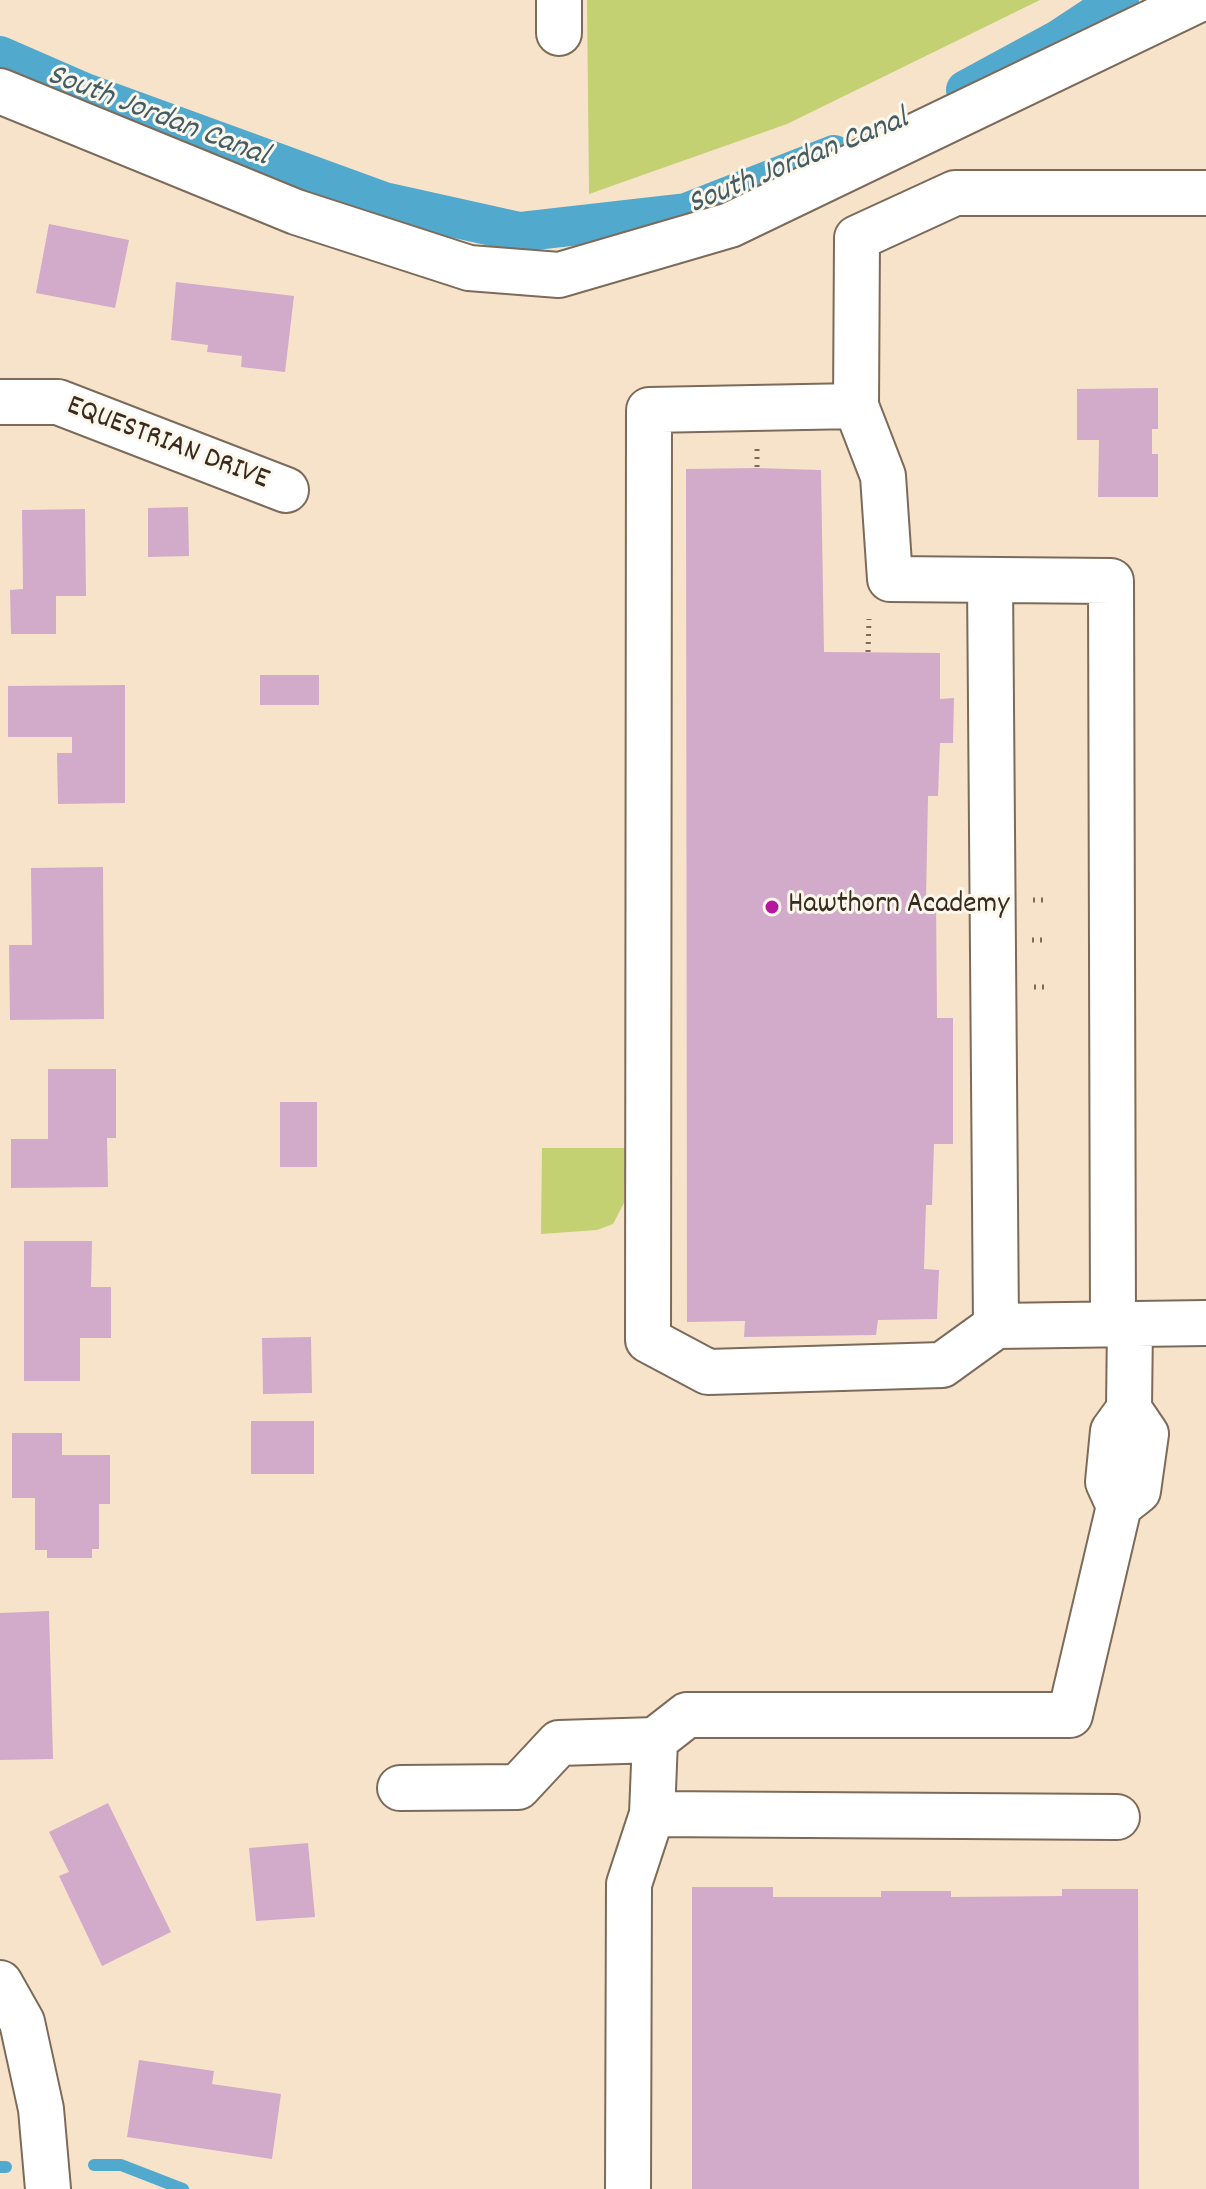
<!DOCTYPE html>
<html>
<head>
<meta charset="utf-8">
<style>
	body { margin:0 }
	canvas { display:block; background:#f6e3ca }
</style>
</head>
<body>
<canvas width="1206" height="2189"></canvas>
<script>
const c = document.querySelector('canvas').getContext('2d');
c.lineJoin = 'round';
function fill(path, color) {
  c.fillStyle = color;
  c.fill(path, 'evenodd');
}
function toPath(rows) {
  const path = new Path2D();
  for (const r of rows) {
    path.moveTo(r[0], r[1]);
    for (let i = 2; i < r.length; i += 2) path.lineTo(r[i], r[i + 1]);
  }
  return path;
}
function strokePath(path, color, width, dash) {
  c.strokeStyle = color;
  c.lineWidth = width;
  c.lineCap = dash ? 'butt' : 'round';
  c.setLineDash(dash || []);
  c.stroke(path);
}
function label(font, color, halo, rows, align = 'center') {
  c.font = font + ' Dekko,sans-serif';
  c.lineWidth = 6;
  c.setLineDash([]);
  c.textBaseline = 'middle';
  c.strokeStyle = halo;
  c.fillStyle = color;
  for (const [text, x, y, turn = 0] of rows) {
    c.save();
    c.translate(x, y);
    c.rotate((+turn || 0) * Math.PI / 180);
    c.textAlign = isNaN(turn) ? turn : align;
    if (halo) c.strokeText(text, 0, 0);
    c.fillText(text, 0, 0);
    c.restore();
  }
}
const green = toPath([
	[587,0,1040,0,787,124,589,194],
	[542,1148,626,1148,624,1203,613,1224,597,1230,541,1234]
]);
const stream = toPath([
	[94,2165,121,2165,183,2189],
	[0,2167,6,2167]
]);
const canal = toPath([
	[0,56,85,93,384,202,519,232,686,213,834,155],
	[966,90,1060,39,1119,0]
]);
const building = toPath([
	[49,224,129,240,115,308,36,293],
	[176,282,294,296,285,372,241,367,242,356,207,352,208,345,171,340],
	[1158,388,1158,429,1152,429,1152,454,1158,454,1158,497,1098,497,1099,440,1077,440,1077,389],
	[757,468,821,470,824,652,940,653,940,699,954,698,953,743,940,743,938,796,928,796,926,899,936,900,937,1018,953,1018,953,1144,934,1144,932,1205,926,1205,924,1269,939,1270,937,1319,878,1320,876,1335,744,1337,745,1321,687,1322,686,469],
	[188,507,189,556,148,557,148,508],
	[85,509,86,596,56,596,56,634,11,634,10,590,23,589,22,510],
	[260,675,319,675,319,705,260,705],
	[125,685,125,803,58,804,57,753,72,753,72,737,8,737,8,686],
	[103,867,104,1019,10,1020,9,945,32,945,31,868],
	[48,1069,116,1069,116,1138,107,1138,108,1187,11,1188,11,1139,48,1139],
	[280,1102,317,1102,317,1167,280,1167],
	[24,1241,92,1241,91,1287,111,1287,111,1338,80,1338,80,1381,24,1381],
	[311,1337,312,1393,263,1394,262,1338],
	[251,1421,314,1421,314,1474,251,1474],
	[12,1433,62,1433,62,1455,110,1455,110,1504,99,1504,99,1549,92,1549,92,1558,47,1558,47,1550,35,1550,35,1498,12,1498],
	[49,1611,53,1759,0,1760,0,1613],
	[108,1803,171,1932,102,1966,59,1876,69,1872,49,1832],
	[308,1843,315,1917,256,1921,249,1848],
	[692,1887,773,1887,773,1897,881,1897,881,1891,951,1891,951,1897,1062,1896,1062,1889,1138,1889,1139,2189,692,2189],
	[139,2060,214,2071,212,2084,281,2094,272,2159,127,2137]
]);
const path = toPath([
	[757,449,757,468],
	[868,652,869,619],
	[1033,900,1048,900],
	[1032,940,1047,940],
	[1034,987,1050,987]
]);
const minor = toPath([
	[559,0,559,33],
	[0,91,296,212,469,268,559,275,730,225,1198,0],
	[0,402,58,402,286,490],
	[856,406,649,410,648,1340,708,1372,942,1365,996,1326],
	[990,581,996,1326,1206,1323],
	[1113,1324,1111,581,890,579,883,476,856,406,857,238,955,193,1206,193],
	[1119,1506,1138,1491,1146,1434,1129,1409,1130,1324],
	[400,1788,518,1787,559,1743,655,1740],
	[652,1814,655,1740,687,1715,1070,1715,1119,1506,1108,1482,1113,1431,1129,1409],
	[0,1983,22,2022,41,2109,48,2189],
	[628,2189,629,1884,652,1814,1117,1817]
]);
const markers = [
	[772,907,8,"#b5179e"]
];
const streetNames = [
	["EQUESTRIAN DRIVE",167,445,21]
];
const poiNames = [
	["Hawthorn Academy",788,907]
];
const waterNames = [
	["South Jordan Canal",157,118,21],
	["South Jordan Canal",799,164,-22]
];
fill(green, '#c4d172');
strokePath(stream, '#51aace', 12);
strokePath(canal, '#51aace', 40);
fill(building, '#d2abcb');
strokePath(minor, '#7c6b5a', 48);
strokePath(path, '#7c6b5a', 5, [2, 6]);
strokePath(minor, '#fff', 44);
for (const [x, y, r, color] of markers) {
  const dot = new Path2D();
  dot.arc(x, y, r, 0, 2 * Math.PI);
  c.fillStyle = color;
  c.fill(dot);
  strokePath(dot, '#fbf7ec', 3);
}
label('30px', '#3b2a1e', '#fbf7ec', streetNames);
label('30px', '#3b2a1e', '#fbf7ec', poiNames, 'left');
label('italic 32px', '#445d64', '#fbf7ec', waterNames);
</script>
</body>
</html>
